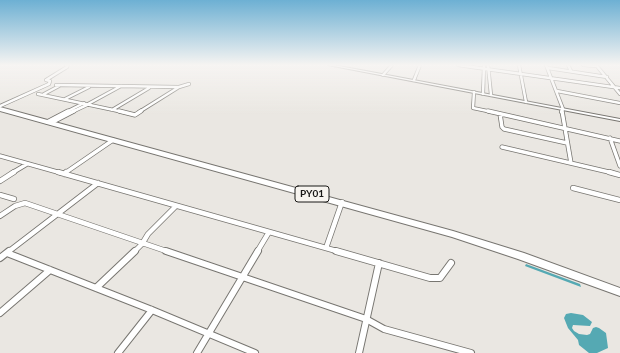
<!DOCTYPE html>
<html>
<head>
<meta charset="utf-8">
<style>
	body { margin:0 }
	canvas { display:block; background:#eae7e2 }
</style>
</head>
<body>
<canvas width="620" height="353"></canvas>
<script>
const c = document.querySelector('canvas').getContext('2d');
c.lineJoin = 'round';
function fill(path, color) {
  c.fillStyle = color;
  c.fill(path, 'evenodd');
}
function toPath(rows) {
  const path = new Path2D();
  for (const r of rows) {
    path.moveTo(r[0], r[1]);
    for (let i = 2; i < r.length; i += 2) path.lineTo(r[i], r[i + 1]);
  }
  return path;
}
function strokePath(path, color, width, dash) {
  c.strokeStyle = color;
  c.lineWidth = width;
  c.lineCap = dash ? 'butt' : 'round';
  c.setLineDash(dash || []);
  c.stroke(path);
}
function label(font, color, halo, rows, align = 'center') {
  c.font = font + ' Lato,sans-serif';
  c.lineWidth = 4;
  c.setLineDash([]);
  c.textBaseline = 'middle';
  c.strokeStyle = halo;
  c.fillStyle = color;
  for (const [text, x, y, turn = 0] of rows) {
    c.save();
    c.translate(x, y);
    c.rotate((+turn || 0) * Math.PI / 180);
    c.textAlign = isNaN(turn) ? turn : align;
    if (halo) c.strokeText(text, 0, 0);
    c.fillText(text, 0, 0);
    c.restore();
  }
}
const water = toPath([
	[526,264,580,284,581,287,525,266],
	[571,313,583,315,592,322,590,326,573,325,572,328,574,331,579,334,587,335,590,334,593,328,596,327,599,328,606,333,608,348,597,353,589,353,579,345,578,340,568,328,564,318,566,314]
]);
const streetFar3 = toPath([
	[458,65,620,88],
	[488,65,491,95],
	[519,65,526,102],
	[546,65,563,109,561,112],
	[568,65,571,71],
	[583,65,597,66],
	[596,65,620,94],
	[548,68,607,77],
	[383,75,392,65],
	[414,80,420,65],
	[56,85,179,87,189,84],
	[557,91,620,103],
	[474,92,473,108,492,112],
	[38,94,123,112],
	[44,94,59,86],
	[483,94,484,65],
	[65,99,89,87],
	[88,104,121,86],
	[0,106,49,84,50,81,46,80,67,67,68,65,66,65],
	[112,110,149,88],
	[66,112,84,103],
	[72,112,89,104],
	[139,112,179,87]
]);
const streetFar2 = toPath([
	[119,111,135,115,141,111],
	[488,111,620,141],
	[562,111,571,163],
	[500,114,502,127,504,129,567,143],
	[47,122,68,111],
	[51,123,74,111],
	[610,138,620,166],
	[502,147,613,173],
	[0,156,61,173],
	[12,173,27,164],
	[65,173,113,140]
]);
const streetFar1 = toPath([
	[58,172,340,252],
	[609,172,620,175],
	[64,174,66,172],
	[0,181,14,172],
	[573,188,620,200],
	[0,195,14,199],
	[0,216,15,206,25,203,169,252],
	[326,248,342,202],
	[8,252,98,183],
	[134,252,142,244,148,234,176,206],
	[257,252,269,232]
]);
const street = toPath([
	[166,251,366,319,384,329,471,353],
	[336,251,430,278,440,278,451,263],
	[7,253,152,310,255,353],
	[0,258,9,251],
	[96,288,135,251],
	[0,313,50,270],
	[118,353,152,310],
	[197,353,258,251],
	[359,353,379,263]
]);
const secondary = toPath([
	[328,65,334,65,620,119,620,121,328,65]
]);
const highway = toPath([
	[0,107,453,231,524,253,620,288,620,296,518,259,452,237,0,111,0,107]
]);
const shields = [
	[312,194,34]
];
const shieldNames = [
	["PY01",312,194]
];
fill(water, '#55a9b3');
strokePath(streetFar3, '#787671', 4);
strokePath(streetFar2, '#787671', 5);
strokePath(streetFar1, '#787671', 6);
strokePath(street, '#787671', 8);
strokePath(secondary, '#787671', 2);
strokePath(highway, '#787671', 2);
strokePath(streetFar3, '#fff', 2.5);
strokePath(streetFar2, '#fff', 3.5);
strokePath(streetFar1, '#fff', 4.5);
strokePath(street, '#fff', 6);
fill(secondary, '#fff');
fill(highway, '#fff');
const sky = c.createLinearGradient(0, 0, 0, 114);
sky.addColorStop(0, '#6db0d3');
sky.addColorStop(0.57, '#f6f4f2');
sky.addColorStop(1, '#f6f4f200');
c.fillStyle = sky;
c.fillRect(0, 0, 620, 114);
for (const [x, y, w] of shields) {
  const box = new Path2D();
  box.roundRect(x - w / 2, y - 8, w, 16, 3);
  c.fillStyle = '#f7f4ef';
  c.fill(box);
  strokePath(box, '#191816', 1);
}
label('bold 10px', '#191816', null, shieldNames);
</script>
</body>
</html>
